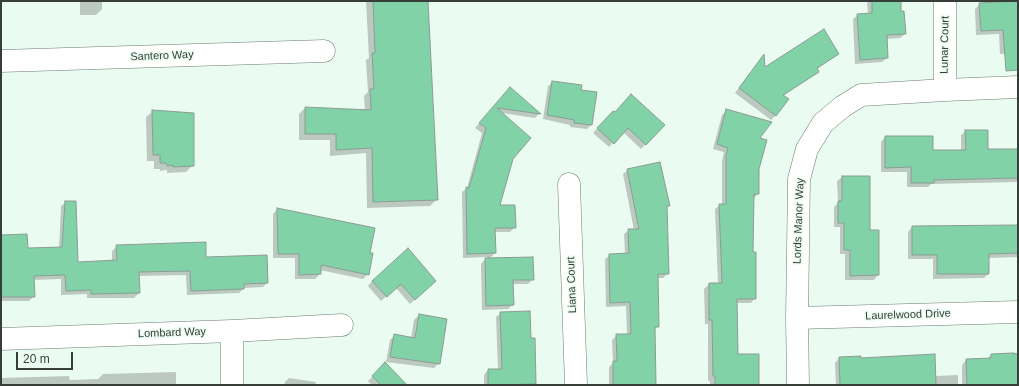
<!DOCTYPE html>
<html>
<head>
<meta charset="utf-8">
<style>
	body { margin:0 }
	#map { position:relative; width:1019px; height:386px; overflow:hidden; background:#eafcf1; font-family:Arial,sans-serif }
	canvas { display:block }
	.frame { position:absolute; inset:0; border:2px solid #373e3a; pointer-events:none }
	.scale { position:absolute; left:16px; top:352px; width:57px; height:18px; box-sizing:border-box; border:2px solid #373e3a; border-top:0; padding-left:5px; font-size:12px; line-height:14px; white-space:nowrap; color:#373e3a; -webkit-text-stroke:3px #eafcf1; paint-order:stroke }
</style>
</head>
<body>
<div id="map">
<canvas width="1019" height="386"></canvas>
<div class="frame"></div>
<div class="scale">20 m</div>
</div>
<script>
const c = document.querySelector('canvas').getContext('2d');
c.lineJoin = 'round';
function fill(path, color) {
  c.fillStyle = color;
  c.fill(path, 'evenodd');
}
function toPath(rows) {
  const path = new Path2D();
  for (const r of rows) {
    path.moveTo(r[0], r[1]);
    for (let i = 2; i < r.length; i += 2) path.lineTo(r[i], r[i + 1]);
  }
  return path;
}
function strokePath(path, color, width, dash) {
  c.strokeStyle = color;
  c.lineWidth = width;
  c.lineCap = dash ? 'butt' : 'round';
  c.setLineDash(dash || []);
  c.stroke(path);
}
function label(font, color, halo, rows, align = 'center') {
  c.font = font + ' Arial,sans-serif';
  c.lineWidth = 3;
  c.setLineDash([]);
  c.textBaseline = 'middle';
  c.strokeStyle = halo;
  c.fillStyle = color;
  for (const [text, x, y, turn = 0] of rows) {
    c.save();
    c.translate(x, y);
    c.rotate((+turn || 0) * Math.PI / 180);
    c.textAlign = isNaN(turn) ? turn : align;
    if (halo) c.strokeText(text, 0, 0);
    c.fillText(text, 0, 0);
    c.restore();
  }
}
const shadow = toPath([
	[80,1,102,1,102,9,96,15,80,15],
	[366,1,427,1,436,200,430,206,367,208,366,153,330,156,330,140,299,140,299,114,305,108,365,110,364,96,368,92,366,60,369,58],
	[867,1,900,1,905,34,900,38,886,39,887,58,882,62,855,64,853,19,858,15,868,14],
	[1002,1,1018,1,1018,53,1000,54,999,34,976,35,975,9,980,4,1002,3],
	[838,54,833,58,817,69,818,71,813,76,783,96,776,115,771,120,735,93,763,56,764,69],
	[553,82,580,90,591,125,587,129,570,127,570,125,543,119,548,86],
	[510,89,539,114,535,118,502,113,512,158,498,206,515,227,510,232,494,232,495,253,489,259,533,279,528,284,513,284,513,305,508,309,482,310,481,264,487,257,463,258,462,192,467,188,482,133,475,128],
	[153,111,193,165,186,172,167,173,167,170,160,171,160,169,154,169,154,161,147,161,146,117],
	[727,111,759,139,758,194,754,198,752,253,755,298,751,303,736,303,737,355,758,385,710,385,710,381,708,381,708,324,705,324,704,289,709,284,718,284,715,209,720,205,722,205,722,161,724,152,713,149,722,115],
	[613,112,664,125,641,149,623,132,609,147,593,133],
	[966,131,987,150,1017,150,1018,133,1018,182,931,184,928,187,907,187,907,172,881,172,881,142,885,137,932,151,961,151,961,135],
	[628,170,668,205,666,208,668,273,663,278,657,278,658,326,654,330,655,385,609,385,609,367,613,363,612,340,617,335,627,335,626,306,606,307,605,259,610,255,625,254,624,234,629,230,634,230,623,174],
	[842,177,869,231,878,231,878,275,874,280,845,280,845,254,840,254,840,227,834,227,834,207,838,203,837,181],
	[66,202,77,263,112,261,112,251,117,246,205,258,267,283,263,287,244,288,239,293,187,295,186,275,138,276,139,293,134,298,87,298,87,294,61,295,61,279,33,280,34,296,29,301,1,301,1,251,59,248,61,206],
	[277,209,369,253,368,274,363,279,320,270,320,274,315,279,295,279,295,258,273,258,273,214],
	[1018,226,1018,257,988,258,988,274,984,278,933,279,933,259,908,259,908,232,912,227],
	[372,281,431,285,410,304,396,288,381,301,368,286],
	[501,313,530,339,535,384,534,385,484,385,484,375,488,370,498,370,496,317],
	[419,315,439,363,434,368,386,362,390,340,395,335,411,338,414,320],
	[1018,354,1018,385,962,385,962,365,966,360,987,359,991,355],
	[839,358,860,359,935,376,958,375,958,385,836,385,835,363],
	[385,364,405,385,370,385,371,384,368,381],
	[176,372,176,385,1,385,1,378,69,376,70,380,98,379,103,374],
	[289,378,316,382,315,385,284,385,285,382]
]);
const building = toPath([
	[373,1,428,1,438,200,373,202,372,148,336,150,336,134,305,134,305,107,371,110,370,89,374,89,372,53,375,53,373,1],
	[872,1,901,1,901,11,904,11,906,34,887,35,888,58,860,60,857,14,872,13,872,1],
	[1018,1,1018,70,1006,71,1003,30,981,31,979,3,1018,1],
	[824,29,839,54,817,68,819,72,783,95,789,99,776,116,739,88,764,54,765,67,824,29],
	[552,81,582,85,581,90,597,92,592,125,574,123,574,120,547,115,552,81],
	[510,87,541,114,497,108,531,138,513,159,500,205,515,205,516,228,495,228,496,253,467,254,466,187,469,188,486,128,479,123,510,87],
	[631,94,665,125,646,145,628,128,614,144,597,128,613,111,615,112,631,94],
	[726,109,772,122,760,138,767,140,759,169,759,194,754,194,753,252,756,252,756,299,737,299,738,354,759,354,759,385,715,385,715,376,713,376,712,320,709,320,709,283,722,283,719,204,726,204,726,155,728,148,717,144,726,109],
	[152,110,194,113,194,166,173,167,173,165,167,166,166,163,160,163,160,155,153,155,152,110],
	[965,130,988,130,988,149,1018,149,1018,178,934,180,934,183,911,183,911,167,885,168,885,136,933,136,933,150,966,150,965,130],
	[660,162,670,206,667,206,669,274,658,274,659,327,655,327,656,385,613,385,613,361,617,361,616,334,631,334,630,302,610,303,609,254,629,253,628,229,639,229,627,169,660,162],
	[842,176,870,176,870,230,879,230,879,275,850,276,850,250,844,250,844,223,838,223,838,201,842,201,842,176],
	[65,201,76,201,78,262,117,260,116,245,206,242,206,257,267,255,268,283,244,284,244,289,191,291,190,271,139,272,140,293,91,294,91,290,66,291,65,275,34,276,35,297,1,297,1,235,27,234,28,248,62,247,65,201],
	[277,208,375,228,370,253,373,253,369,275,321,265,321,274,299,275,299,254,278,254,277,208],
	[1018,225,1018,253,989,254,989,274,937,274,937,255,912,255,912,226,1018,225],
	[408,248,436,281,415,300,401,284,387,297,372,281,408,248],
	[533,257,534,280,513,280,514,305,486,306,485,258,533,257],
	[530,311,531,338,535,338,536,384,488,385,488,369,502,369,500,312,530,311],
	[419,314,447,319,440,364,390,357,394,334,415,338,419,314],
	[1013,353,1018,354,1018,385,967,385,966,359,991,358,991,354,1013,353],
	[935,354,936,385,840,385,839,357,861,356,861,358,935,354],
	[385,362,407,385,381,385,372,376,385,362]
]);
const street = toPath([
	[1,61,324,51],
	[945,90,945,1],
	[569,184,576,385],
	[797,318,1018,312],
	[232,331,232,385],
	[1,339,232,331,342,325],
	[798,385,797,318,799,179,807,149,823,123,842,107,861,95,945,90,1018,87]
]);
const streetNames = [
	["Lunar Court",945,45,-89],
	["Santero Way",162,56,-2],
	["Lords Manor Way",799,221,-88],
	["Liana Court",572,285,-92],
	["Laurelwood Drive",908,315,-2],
	["Lombard Way",172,333,-2]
];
fill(shadow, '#0003');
fill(building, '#81d2a7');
strokePath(building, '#8c9c92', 1);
strokePath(street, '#6b7b71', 23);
strokePath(street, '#fff', 22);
label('11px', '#373e3a', '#eafcf1', streetNames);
</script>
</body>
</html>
